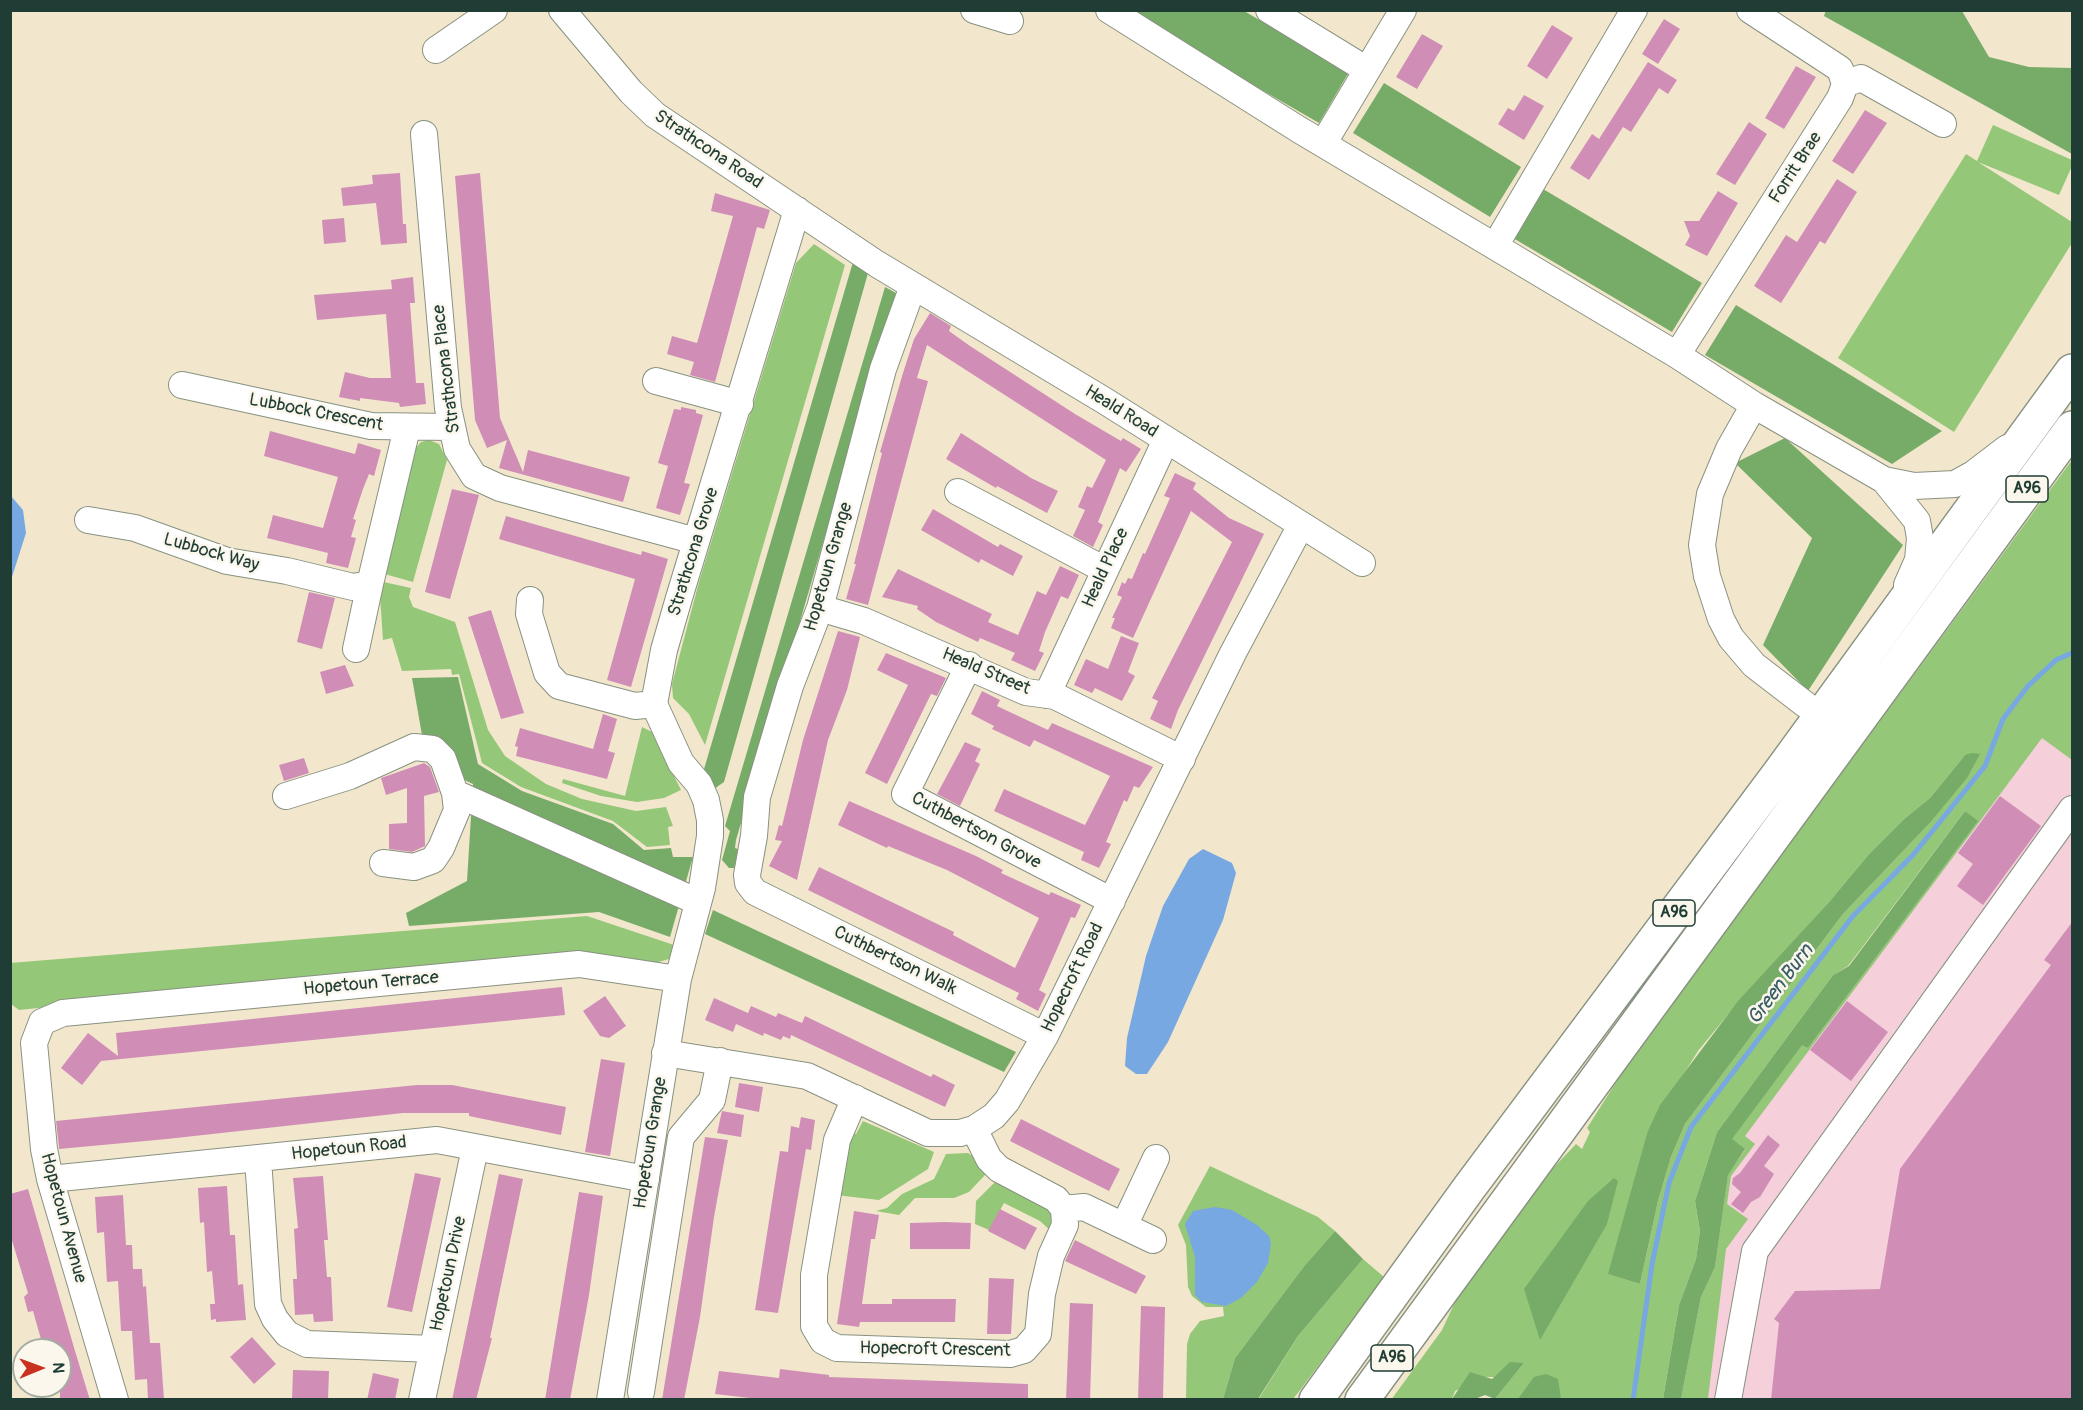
<!DOCTYPE html>
<html>
<head>
<meta charset="utf-8">
<style>
	body { margin:0 }
	#map { position:relative; width:2083px; height:1410px; overflow:hidden; background:#f2e7cd; font-family:Pangolin,sans-serif }
	canvas { display:block }
	.frame { position:absolute; inset:0; border:12px solid #1f3d34; pointer-events:none }
	.north { position:absolute; left:12px; top:1338px; width:60px; height:60px; box-sizing:border-box; background:#fbf7ec; border:2px solid #a3ada2; border-radius:50%; rotate:89deg; font-size:16px; font-weight:700; line-height:24px; text-align:center; color:#1f3d34 }
	.north::after { content:''; display:block; margin:auto; width:21px; height:27px; background:#c8321e; clip-path:polygon(50% 0,100% 100%,50% 72%,0 100%) }
</style>
</head>
<body>
<div id="map">
<canvas width="2083" height="1410"></canvas>
<div class="frame"></div>
<div class="north">N</div>
</div>
<script>
const c = document.querySelector('canvas').getContext('2d');
c.lineJoin = 'round';
function fill(path, color) {
  c.fillStyle = color;
  c.fill(path, 'evenodd');
}
function toPath(rows) {
  const path = new Path2D();
  for (const r of rows) {
    path.moveTo(r[0], r[1]);
    for (let i = 2; i < r.length; i += 2) path.lineTo(r[i], r[i + 1]);
  }
  return path;
}
function strokePath(path, color, width, dash) {
  c.strokeStyle = color;
  c.lineWidth = width;
  c.lineCap = dash ? 'butt' : 'round';
  c.setLineDash(dash || []);
  c.stroke(path);
}
function label(font, color, halo, rows, align = 'center') {
  c.font = font + ' Pangolin,sans-serif';
  c.lineWidth = 5;
  c.setLineDash([]);
  c.textBaseline = 'middle';
  c.strokeStyle = halo;
  c.fillStyle = color;
  for (const [text, x, y, turn = 0] of rows) {
    c.save();
    c.translate(x, y);
    c.rotate((+turn || 0) * Math.PI / 180);
    c.textAlign = isNaN(turn) ? turn : align;
    if (halo) c.strokeText(text, 0, 0);
    c.fillText(text, 0, 0);
    c.restore();
  }
}
const built = toPath([
	[2072,705,2072,1399,1681,1400,1731,1139,2041,735]
]);
const green = toPath([
	[1993,125,2072,160,2072,166,2059,195,1978,162,2072,222,2072,243,1954,432,1838,358,1966,154,1977,161],
	[814,244,845,265,705,745,689,714,673,698,672,684,699,582,796,263],
	[429,440,439,444,447,460,413,582,381,573,414,450,421,442],
	[2072,460,2072,760,2042,738,1745,1136,1755,1144,1731,1176,1727,1204,1748,1219,1726,1249,1708,1399,1681,1399,1701,1297,1715,1267,1728,1174,1745,1150,1731,1139,1802,1044,1808,1048,1977,822,1965,811,1848,966,1833,975,1717,1132,1695,1201,1700,1231,1696,1259,1679,1305,1663,1399,1495,1399,1524,1363,1497,1377,1486,1377,1455,1391,1452,1399,1391,1400,1442,1330,1462,1287,1537,1185,1576,1144,1582,1149,1590,1132,1587,1128,1629,1062],
	[1965,755,1928,825,1843,914,1685,1124,1671,1157,1658,1201,1640,1284,1609,1274,1647,1133,1698,1051,1739,1001,1829,902,1869,854,1904,819,1930,798],
	[379,581,411,588,409,597,413,607,455,622,488,730,505,756,546,784,582,799,636,811,666,807,673,826,668,827,670,845,647,847,613,821,521,787,482,763,459,674,452,675,451,669,402,671,392,638,383,640],
	[642,727,652,732,681,790,664,798,637,802,601,796,562,783,563,779,625,796],
	[587,916,674,945,669,959,655,963,304,980,19,1010,11,1004,10,963],
	[863,1121,934,1152,928,1169,879,1200,836,1195,849,1131,856,1134],
	[968,1153,974,1157,986,1174,969,1192,954,1198,915,1198,899,1215,876,1211,887,1208,902,1194,934,1179,946,1154],
	[1210,1166,1318,1217,1335,1231,1305,1265,1235,1358,1223,1399,1186,1399,1187,1344,1190,1334,1200,1321,1224,1316,1223,1307,1206,1307,1192,1296,1188,1287,1186,1245,1178,1225],
	[999,1178,1055,1210,1053,1233,1040,1221,1004,1203,989,1230,975,1224,976,1201],
	[1363,1259,1384,1277,1301,1389,1293,1399,1258,1400,1298,1336]
]);
const forest = toPath([
	[1826,10,1962,11,1989,57,2029,67,2072,68,2072,154,1824,16],
	[1125,11,1244,11,1349,72,1319,123],
	[1384,83,1521,167,1490,217,1353,133],
	[1543,189,1702,283,1672,332,1513,238],
	[853,262,870,266,724,782,714,789,702,776],
	[885,287,896,293,736,840,735,848,740,850,734,868,729,868,722,860,730,831,725,826],
	[1736,305,1942,431,1892,464,1705,355],
	[1785,438,1903,545,1808,691,1763,645,1812,538,1735,463],
	[458,677,478,764,522,791,613,824,644,850,671,848,673,857,693,857,670,937,599,912,409,926,406,913,467,881,473,784,458,777,423,741,412,678],
	[1972,753,1980,754,1967,778,1928,825,1843,914,1685,1124,1671,1157,1658,1201,1640,1284,1608,1274,1647,1133,1660,1105,1738,1001,1829,902,1869,854,1904,819,1930,798,1965,755],
	[1965,811,1978,821,1808,1048,1802,1045,1732,1139,1745,1149,1728,1175,1715,1267,1701,1297,1681,1399,1663,1399,1679,1305,1696,1259,1700,1231,1695,1201,1717,1132,1833,975,1849,966],
	[713,910,1016,1052,1004,1072,705,934],
	[1614,1178,1618,1181,1607,1224,1540,1340,1524,1289,1588,1201],
	[1335,1231,1363,1259,1298,1336,1258,1399,1223,1399,1235,1358,1305,1265],
	[1510,1362,1524,1363,1495,1399,1485,1395,1475,1399,1452,1399,1470,1372,1492,1379],
	[1546,1374,1558,1379,1561,1399,1518,1399,1534,1377]
]);
const water = toPath([
	[11,496,23,510,26,533,11,580],
	[1203,849,1232,863,1236,873,1223,920,1168,1042,1147,1074,1136,1074,1125,1066,1127,1038,1146,956,1163,906,1189,859],
	[1215,1207,1232,1210,1257,1225,1269,1236,1271,1243,1268,1263,1257,1282,1241,1298,1226,1306,1202,1302,1195,1295,1195,1257,1185,1224,1193,1211]
]);
const stream = toPath([
	[1633,1400,1652,1264,1669,1183,1691,1127,1853,916,1913,855,1985,766,2003,719,2028,686,2056,660,2072,653]
]);
const building = toPath([
	[1664,19,1680,29,1658,64,1642,54],
	[1552,25,1573,38,1547,79,1527,66],
	[1422,34,1443,46,1417,89,1396,77],
	[1648,62,1677,80,1668,94,1659,88,1631,132,1623,127,1589,180,1570,168,1592,134,1599,139],
	[1796,66,1816,77,1784,129,1765,118],
	[1524,95,1544,106,1524,140,1498,124,1508,108,1514,111],
	[1865,110,1887,123,1853,174,1832,161],
	[1749,122,1767,134,1735,185,1716,174],
	[400,173,403,224,406,224,407,243,381,245,376,203,343,206,341,188,373,184,372,175],
	[480,173,500,418,523,472,528,450,630,477,623,502,499,468,507,440,487,448,475,420,455,176],
	[1837,179,1857,192,1825,244,1820,241,1781,303,1754,286,1786,235,1797,242],
	[1718,191,1738,203,1707,256,1685,245,1690,236,1684,221,1699,221],
	[715,193,770,210,764,229,757,227,715,382,690,375,694,362,667,354,672,336,697,343,733,216,711,211],
	[344,218,346,242,324,244,322,220],
	[413,277,415,303,410,303,416,383,424,383,426,404,400,407,399,403,360,398,360,401,339,397,345,372,370,378,391,378,386,314,317,320,314,295,392,289,391,280],
	[930,313,951,326,949,331,970,346,1075,414,1121,441,1123,438,1141,449,1126,472,1120,468,1098,522,1103,525,1093,547,1073,536,1085,510,1078,507,1087,486,1092,488,1106,460,927,345,917,378,928,381,868,605,846,599,856,564,854,564,882,453,880,452,903,373,914,339],
	[681,407,696,410,696,413,703,415,684,483,690,484,680,515,656,508,668,466,658,463,674,409,681,410],
	[270,431,355,454,358,443,381,450,374,476,369,474,363,489,353,519,356,520,351,537,356,538,348,568,326,563,328,553,267,538,273,515,323,528,338,477,264,456],
	[961,433,1031,478,1058,491,1047,513,997,486,996,488,946,459],
	[1175,473,1196,483,1193,489,1229,518,1264,534,1178,710,1171,729,1150,719,1158,701,1152,698,1232,542,1191,511,1133,638,1111,628,1115,618,1112,618,1122,597,1117,595,1122,582,1125,584,1128,578,1132,579,1143,553,1145,554,1170,498,1164,496],
	[452,489,479,495,450,599,425,592],
	[933,509,998,547,1000,544,1023,556,1013,576,981,559,979,563,921,530],
	[506,516,641,555,642,551,668,559,631,687,607,680,635,579,499,539],
	[1060,566,1079,575,1068,599,1061,596,1045,632,1039,651,1044,653,1035,671,1011,660,1015,653,980,638,978,642,936,622,917,609,918,606,882,597,898,569,992,614,988,622,1018,635,1037,591,1046,595],
	[309,592,335,598,322,649,297,642],
	[491,610,524,713,501,719,468,617],
	[838,631,860,637,847,690,828,740,797,880,769,866,782,841,775,840,779,825,782,826,803,740],
	[1121,636,1139,643,1128,672,1135,676,1122,701,1095,688,1092,693,1074,685,1086,659,1108,669],
	[886,653,946,678,937,696,931,694,887,784,865,773,908,685,877,670],
	[345,665,354,686,326,694,320,672],
	[982,691,1000,700,997,706,1048,730,1052,723,1153,767,1139,788,1134,786,1127,802,1124,800,1106,842,1111,844,1099,868,1081,860,1084,852,994,811,1004,789,1085,825,1110,776,1034,740,1030,747,992,729,994,726,971,714],
	[603,714,617,719,608,751,615,753,607,779,516,756,518,747,515,746,520,728,593,749],
	[965,742,981,749,975,761,980,764,960,806,937,794],
	[304,758,309,773,284,781,279,765],
	[424,763,430,767,439,792,424,796,425,846,412,852,389,849,389,824,407,823,407,788,386,795,381,778],
	[2000,796,2041,826,1983,905,1957,886,1973,864,1958,853],
	[849,801,976,856,1003,870,1001,873,1049,895,1051,892,1081,905,1075,918,1071,917,1039,990,1046,994,1038,1011,1016,999,1019,993,808,890,819,867,954,932,953,935,1015,968,1039,918,947,870,888,846,887,848,838,825],
	[2073,921,2073,1400,1771,1400,1779,1323,1774,1319,1795,1291,1880,1289,1900,1169,2051,965,2044,960],
	[562,987,565,1015,101,1061,82,1085,61,1068,88,1033,118,1056,116,1033],
	[605,996,626,1026,609,1038,600,1036,583,1011],
	[714,998,748,1013,751,1006,776,1017,778,1013,802,1023,805,1016,931,1077,933,1074,955,1085,945,1107,791,1035,790,1039,783,1036,781,1040,764,1033,763,1036,736,1024,733,1032,705,1020],
	[1847,1001,1888,1032,1851,1081,1810,1050],
	[601,1059,625,1063,610,1156,585,1152],
	[739,1083,763,1087,759,1112,735,1107],
	[417,1085,452,1085,566,1107,561,1135,469,1116,469,1113,403,1113,167,1139,59,1149,59,1147,56,1121],
	[722,1111,744,1115,741,1137,717,1133],
	[801,1117,815,1120,811,1150,806,1149,778,1313,755,1310,780,1151,788,1152,791,1126,799,1128],
	[1021,1119,1120,1169,1109,1191,1010,1141],
	[1768,1135,1780,1145,1764,1166,1774,1174,1760,1197,1751,1202,1743,1213,1731,1204,1741,1192,1732,1184,1733,1178,1740,1173],
	[705,1137,728,1140,714,1217,700,1317,684,1400,662,1400],
	[415,1173,441,1178,412,1312,387,1307],
	[499,1174,523,1179,490,1338,492,1338,476,1400,452,1400],
	[323,1176,328,1240,324,1240,327,1277,331,1277,333,1321,314,1322,313,1314,295,1315,293,1279,297,1279,294,1229,298,1228,293,1178],
	[227,1186,230,1235,235,1235,238,1285,243,1284,246,1320,216,1322,216,1319,211,1320,210,1304,215,1304,212,1271,207,1272,204,1222,200,1223,198,1188],
	[28,1189,75,1351,90,1400,60,1400,60,1350,44,1350,33,1311,28,1312,24,1297,28,1293,10,1234,10,1194],
	[579,1192,603,1196,589,1295,570,1400,545,1400],
	[123,1195,126,1245,132,1245,133,1269,142,1269,143,1287,146,1286,150,1343,160,1343,164,1400,148,1400,147,1379,135,1380,132,1331,121,1331,118,1281,107,1282,104,1232,97,1233,95,1197],
	[1000,1209,1037,1228,1025,1250,988,1231],
	[854,1211,879,1215,875,1239,871,1239,862,1304,892,1304,892,1299,956,1299,955,1322,860,1322,859,1327,837,1324],
	[945,1222,971,1223,970,1249,910,1249,910,1223],
	[1075,1240,1146,1276,1136,1294,1065,1261],
	[989,1278,1014,1279,1011,1334,987,1334],
	[1070,1303,1093,1304,1090,1400,1066,1400],
	[1141,1306,1165,1307,1163,1400,1138,1400],
	[252,1337,276,1364,254,1384,230,1357],
	[780,1369,829,1375,829,1377,1028,1384,1028,1400,767,1400,715,1394,719,1371,779,1378],
	[293,1370,329,1371,328,1400,292,1400],
	[373,1373,399,1379,395,1400,367,1400]
]);
const minor = toPath([
	[562,10,631,92,655,115,877,264,1105,401,1362,563],
	[974,10,1010,21],
	[1109,10,1298,129,1677,355,1754,405,1884,480,1914,486,1955,484,1973,474,2007,448],
	[1269,10,1367,70],
	[436,50,494,10],
	[1845,84,1861,78,1943,124],
	[424,134,448,408,457,449,474,476,500,488,696,541],
	[1323,144,1403,10],
	[1495,246,1634,10],
	[913,286,883,369,820,608,790,686,757,797,754,836,747,875,748,883,755,892,1045,1036],
	[1677,355,1840,98,1845,84,1840,69,1750,10],
	[656,381,740,404],
	[182,385,371,426,452,427],
	[1754,405,1729,449,1710,494,1702,545,1707,576,1721,619,1731,638,1754,665,1806,705],
	[1884,480,1917,521,1920,538,1918,560,1907,585],
	[958,492,1105,570],
	[88,520,135,528,227,561,287,571,353,587,370,584,407,428],
	[530,600,529,614,547,673,559,686,635,706,654,704],
	[820,608,864,621,1026,692,1055,696,1182,759],
	[356,649,370,584],
	[969,665,905,794,1112,901],
	[1047,695,1166,440],
	[455,793,698,902],
	[286,796,350,776,414,747,433,749,443,759,455,793,457,810,441,848,433,860,414,867,383,863],
	[665,1053,807,1076,928,1133,960,1133,974,1129,994,1116,1007,1101,1045,1036,1233,653,1301,525],
	[855,1098,837,1140,814,1275,814,1326,823,1341,837,1348,1010,1354,1024,1350,1038,1334,1042,1294,1051,1256,1065,1225,1064,1209,1056,1199,999,1169,989,1159,974,1129],
	[258,1159,268,1304,275,1319,287,1334,307,1344,433,1349],
	[50,1179,437,1140,646,1179],
	[1064,1209,1084,1207,1153,1240],
	[1124,1226,1156,1158],
	[641,1392,681,1137,712,1100,720,1061],
	[115,1400,50,1179,44,1149,34,1043,42,1022,63,1013,579,964,678,979],
	[422,1400,475,1148],
	[610,1400,678,979,702,888,710,836,710,820,706,800,699,784,681,763,654,704,664,650,679,598,797,210],
	[1728,1400,1755,1251,2072,809]
]);
const major = toPath([
	[1316,1400,1469,1188,1780,772,2072,371],
	[1362,1400,2072,428]
]);
const shields = [
	[2027,489,42],
	[1674,913,42],
	[1392,1358,42]
];
const shieldNames = [
	["A96",2027,489],
	["A96",1674,913],
	["A96",1392,1358]
];
const streetNames = [
	["Strathcona Road",708,150,34],
	["Forrit Brae",1796,168,-57],
	["Strathcona Place",447,369,-97],
	["Heald Road",1121,412,32],
	["Lubbock Crescent",316,413,11],
	["Strathcona Grove",694,552,-73],
	["Lubbock Way",211,553,16],
	["Hopetoun Grange",829,567,-74],
	["Heald Place",1106,568,-65],
	["Heald Street",986,672,23],
	["Cuthbertson Grove",976,831,28],
	["Cuthbertson Walk",895,961,26],
	["Hopecroft Road",1073,978,-64],
	["Hopetoun Terrace",371,984,-5],
	["Hopetoun Grange",651,1143,-81],
	["Hopetoun Road",349,1149,-6],
	["Hopetoun Avenue",63,1218,75],
	["Hopetoun Drive",449,1274,-78],
	["Hopecroft Crescent",935,1350,1]
];
const waterNames = [
	["Green Burn",1781,985,-53]
];
fill(built, '#f5cfda');
fill(green, '#94c778');
fill(forest, '#77ac68');
fill(water, '#77a8e2');
strokePath(stream, '#77a8e2', 5);
fill(building, '#d08eb6');
strokePath(minor, '#889280', 28);
strokePath(major, '#889280', 36);
strokePath(minor, '#fff', 26);
strokePath(major, '#fff', 33);
for (const [x, y, w] of shields) {
  const box = new Path2D();
  box.roundRect(x - w / 2, y - 13, w, 26, 4.5);
  c.fillStyle = '#fbf7ec';
  c.fill(box);
  strokePath(box, '#1f3d34', 1.5);
}
label('bold 16px', '#1f3d34', null, shieldNames);
label('18px', '#1f3d34', '#fbf7ec', streetNames);
label('italic 20px', '#395d68', '#fbf7ec', waterNames);
</script>
</body>
</html>
